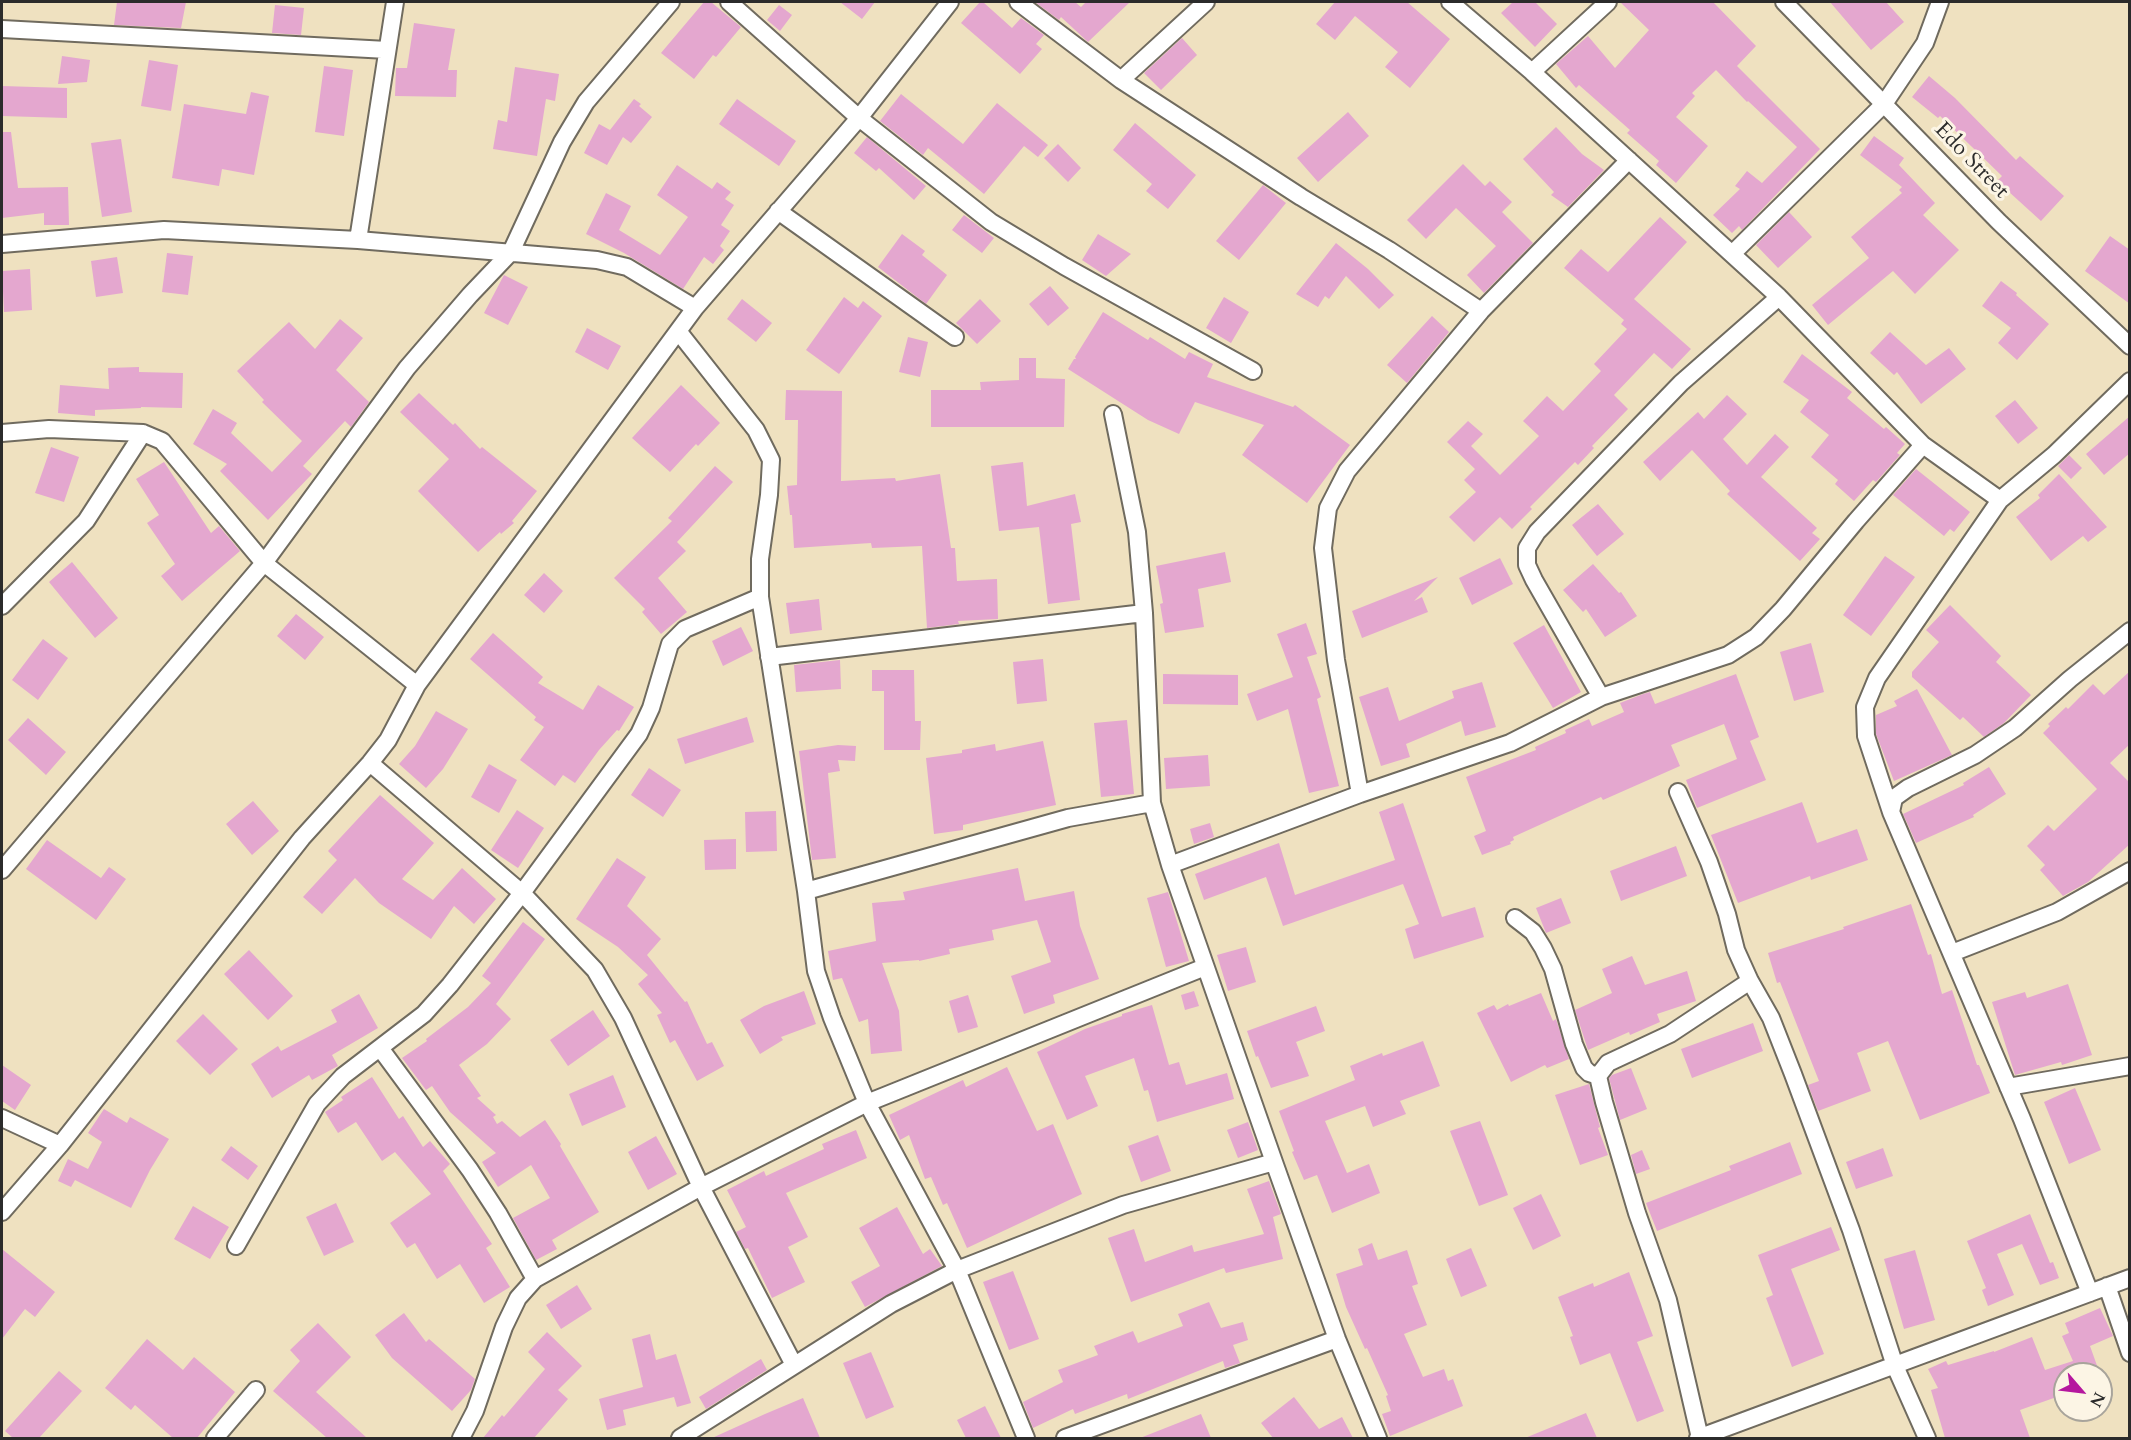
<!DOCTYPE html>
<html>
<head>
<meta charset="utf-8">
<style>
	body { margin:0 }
	#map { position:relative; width:2131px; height:1440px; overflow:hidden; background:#efe1c0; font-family:Cardo,serif }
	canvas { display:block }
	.frame { position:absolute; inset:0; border:3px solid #2b2b2b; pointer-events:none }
	.north { position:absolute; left:2053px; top:1362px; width:60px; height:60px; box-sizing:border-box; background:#fcf5e5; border:2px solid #a8a49b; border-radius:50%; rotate:118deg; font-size:16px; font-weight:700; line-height:24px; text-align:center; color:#2b2b2b }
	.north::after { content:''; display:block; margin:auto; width:21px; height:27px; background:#b5179e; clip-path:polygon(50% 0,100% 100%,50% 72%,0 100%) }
</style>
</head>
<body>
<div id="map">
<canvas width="2131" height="1440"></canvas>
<div class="frame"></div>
<div class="north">N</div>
</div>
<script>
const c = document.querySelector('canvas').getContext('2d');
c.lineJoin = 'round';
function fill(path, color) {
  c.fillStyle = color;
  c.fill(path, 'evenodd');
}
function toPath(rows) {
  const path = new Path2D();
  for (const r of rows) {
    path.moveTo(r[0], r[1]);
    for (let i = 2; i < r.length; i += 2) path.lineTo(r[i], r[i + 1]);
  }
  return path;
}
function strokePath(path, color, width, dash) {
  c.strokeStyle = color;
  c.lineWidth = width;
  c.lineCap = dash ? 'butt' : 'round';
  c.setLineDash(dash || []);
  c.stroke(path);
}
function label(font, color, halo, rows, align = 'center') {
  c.font = font + ' Cardo,serif';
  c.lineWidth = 6;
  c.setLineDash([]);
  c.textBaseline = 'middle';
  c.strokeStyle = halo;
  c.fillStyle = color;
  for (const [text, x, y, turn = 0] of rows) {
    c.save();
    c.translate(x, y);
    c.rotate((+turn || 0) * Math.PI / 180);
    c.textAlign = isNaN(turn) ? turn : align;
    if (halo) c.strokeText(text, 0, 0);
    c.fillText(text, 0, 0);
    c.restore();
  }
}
const building = toPath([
	[117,2,186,2,181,28,114,25],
	[704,2,711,2,741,27,716,57,713,55,694,79,661,53],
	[840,2,875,2,862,19],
	[980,2,983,2,1012,28,1021,18,1044,35,1036,44,1042,49,1020,74,961,23],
	[1035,2,1075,2,1081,7,1086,2,1130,2,1088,42,1061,17,1059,20],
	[1335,2,1407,2,1450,39,1410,88,1385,67,1398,52,1355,16,1335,40,1316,24],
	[1513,2,1535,2,1557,24,1535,47,1501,13],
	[1620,2,1713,2,1756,46,1737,66,1820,149,1742,230,1739,226,1732,233,1713,215,1740,189,1735,186,1747,171,1762,183,1797,147,1748,101,1747,102,1716,70,1692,93,1695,96,1676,117,1708,146,1676,183,1656,165,1659,161,1627,133,1630,130,1579,85,1576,88,1556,64,1588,36,1615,68,1649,30],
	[1830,2,1886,2,1904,22,1871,50],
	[275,5,304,8,301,35,272,33],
	[779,5,792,15,780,31,767,20],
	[414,23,455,29,448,70,457,70,456,97,395,96,396,68,407,68],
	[1182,38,1197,55,1161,90,1144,73],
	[62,56,90,60,87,82,58,84],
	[149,60,178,65,171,111,141,106],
	[324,66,353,70,344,136,315,132],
	[515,67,559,74,555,101,546,99,537,156,493,149,498,120,507,122],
	[1929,76,1955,98,2016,160,2020,156,2064,196,2041,221,1997,181,2002,176,1940,116,1938,118,1912,97],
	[2,86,67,88,67,118,2,116],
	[251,92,269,96,254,175,222,169,219,186,172,178,184,104,246,114],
	[901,94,963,144,997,103,1048,145,1038,157,1024,146,984,194,928,148,923,155,880,121],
	[634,99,641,104,639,106,652,117,631,143,623,137,607,165,584,153,599,124,610,130],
	[737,99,796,141,779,166,719,124],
	[1348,112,1369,136,1318,182,1297,158],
	[1135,123,1196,175,1168,209,1146,191,1152,184,1113,150],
	[1556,127,1582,154,1604,170,1568,207,1551,195,1554,192,1523,159],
	[2,132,11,132,18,188,68,187,69,225,44,225,44,213,2,218],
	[1874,136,1904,158,1899,165,1935,203,1923,215,1959,250,1915,294,1893,271,1828,325,1812,305,1869,258,1851,237,1902,193,1899,190,1902,187,1860,155],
	[867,137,926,186,914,200,879,168,876,171,854,153],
	[121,139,132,212,102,217,91,143],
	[1058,144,1081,168,1068,182,1044,158],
	[1463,164,1485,186,1490,181,1512,202,1502,212,1533,243,1484,293,1467,275,1496,246,1456,208,1426,239,1407,220],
	[677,165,712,189,717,182,731,192,725,199,734,205,721,225,730,231,720,246,724,250,713,264,704,257,683,289,624,253,586,234,606,193,631,206,619,230,660,255,688,217,657,195],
	[1263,185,1286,203,1239,260,1216,241],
	[1789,212,1812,237,1778,268,1756,245],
	[964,215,994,238,982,253,952,230],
	[1660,217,1687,242,1634,299,1691,349,1672,369,1654,353,1614,395,1628,409,1592,446,1594,448,1578,465,1575,462,1530,507,1532,509,1512,529,1500,517,1474,542,1449,517,1476,492,1464,480,1475,469,1447,442,1468,421,1483,434,1471,446,1500,475,1539,436,1523,421,1547,396,1563,411,1601,371,1594,364,1627,329,1621,324,1624,320,1564,268,1581,249,1608,272],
	[902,234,925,251,922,255,947,275,926,304,878,267],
	[1098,234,1131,254,1106,276,1082,260],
	[2110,236,2130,250,2130,304,2085,271],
	[1336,243,1368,269,1394,295,1379,309,1346,276,1329,299,1325,296,1318,307,1296,294],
	[167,253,193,256,188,295,162,292],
	[117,257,123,293,96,297,91,261],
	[30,269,32,310,4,312,2,271],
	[504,275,528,287,508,325,484,313],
	[2001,281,2017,293,2016,295,2049,324,2017,360,1998,343,2011,328,1982,306],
	[1050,286,1069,308,1048,326,1029,304],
	[844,297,858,308,863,301,882,316,839,374,806,350],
	[1224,297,1249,312,1231,343,1206,328],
	[742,299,772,323,756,342,727,319],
	[980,299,1001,321,977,344,956,323],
	[1103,312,1148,340,1150,337,1185,359,1189,352,1213,364,1207,377,1293,407,1295,405,1350,445,1307,503,1242,455,1264,425,1195,402,1179,434,1148,420,1068,369,1074,359,1076,359,1075,357],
	[1432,316,1449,332,1407,383,1387,365],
	[340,319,363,338,336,370,369,402,351,427,345,421,303,466,312,474,268,520,220,471,227,464,193,444,213,409,237,423,231,433,272,472,302,441,262,402,264,400,237,371,289,322,315,349],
	[587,328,621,346,608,370,575,352],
	[1890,332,1926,365,1949,348,1966,369,1921,404,1897,372,1894,375,1870,353],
	[908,337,928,342,920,377,899,372],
	[1802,354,1852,392,1847,398,1884,429,1886,427,1905,444,1897,453,1900,455,1876,482,1873,480,1854,501,1835,484,1838,480,1811,457,1829,435,1800,412,1809,400,1783,382],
	[1019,358,1036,358,1036,378,1065,379,1064,427,931,427,931,390,981,390,980,382,1019,380],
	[139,367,139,372,183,373,182,408,141,407,141,408,95,410,95,416,58,413,60,385,109,389,108,368],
	[681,385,720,423,698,446,696,444,670,472,632,438],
	[786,390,842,391,841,481,895,478,896,481,940,474,951,548,955,548,957,581,997,579,998,619,958,621,959,624,927,628,922,546,872,548,871,543,794,548,792,515,790,515,787,486,797,485,798,420,785,420],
	[419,393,453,425,455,423,480,449,482,447,537,491,512,521,514,523,501,534,500,532,478,552,418,491,449,459,400,412],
	[1727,395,1747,414,1723,439,1747,465,1775,434,1789,447,1761,477,1817,528,1812,533,1820,539,1800,561,1727,494,1730,491,1692,450,1660,481,1643,462,1698,412,1704,419],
	[2015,400,2038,428,2018,444,1995,416],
	[2130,416,2130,453,2104,475,2086,454],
	[51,447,79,457,64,502,35,493],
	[2069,455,2082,468,2071,479,2058,466],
	[164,462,211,533,219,526,240,551,182,601,161,576,175,564,147,523,159,515,136,479],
	[1023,462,1027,506,1075,494,1081,522,1071,524,1080,600,1048,604,1039,527,999,531,991,466],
	[715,466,733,482,677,542,686,551,658,578,687,612,661,634,642,612,645,609,614,578,672,521,668,518],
	[1916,469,1970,512,1954,532,1950,529,1944,536,1893,495],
	[2059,474,2107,527,2088,542,2083,536,2051,561,2016,517,2040,498,2038,495],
	[1598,504,1624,534,1597,556,1572,525],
	[1225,552,1231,582,1198,589,1204,627,1165,633,1160,604,1163,603,1156,566],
	[1885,556,1915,577,1871,636,1843,615],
	[1500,558,1513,584,1472,605,1459,578],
	[72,562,118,618,95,638,49,582],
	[1593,564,1619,593,1621,592,1637,616,1605,637,1586,609,1583,612,1563,590],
	[544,573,563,591,544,613,524,595],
	[1438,577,1414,601,1422,597,1428,612,1362,638,1352,611],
	[819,599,822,630,790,634,786,603],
	[1950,605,2001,656,1996,662,2031,695,2004,723,1984,737,1963,717,1960,720,1912,677,1912,672,1939,642,1926,630],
	[296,614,324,637,305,660,277,636],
	[1306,623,1317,654,1307,657,1321,697,1317,699,1339,786,1309,793,1288,709,1257,721,1247,694,1293,677,1277,634],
	[1544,625,1581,692,1553,708,1513,643],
	[741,627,753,651,723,666,712,641],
	[493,633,543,677,538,683,583,710,598,685,634,707,619,731,617,730,599,750,575,783,563,775,555,786,520,760,544,727,534,720,536,717,470,659],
	[43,639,68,658,38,700,12,680],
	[1811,643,1824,692,1794,701,1780,652],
	[1043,659,1047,701,1017,704,1013,662],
	[840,660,841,689,796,692,794,665],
	[872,670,914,670,915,721,921,721,920,750,884,750,884,691,872,691],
	[2130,671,2130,744,2110,763,2130,783,2130,844,2088,882,2063,896,2040,870,2045,865,2027,846,2048,825,2054,831,2097,789,2043,733,2050,726,2048,724,2066,707,2068,709,2093,684,2104,695],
	[1163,674,1238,675,1238,705,1163,704],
	[1736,674,1759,737,1750,741,1766,780,1697,808,1686,780,1737,759,1724,724,1671,745,1680,766,1603,800,1601,797,1513,837,1514,840,1510,842,1511,844,1482,855,1474,836,1486,831,1466,777,1536,750,1535,747,1566,733,1565,730,1589,719,1592,726,1624,712,1620,703,1643,694,1650,692,1655,704],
	[1482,682,1496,727,1465,736,1461,721,1406,744,1410,757,1381,766,1359,697,1388,687,1399,721,1454,698,1452,691],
	[1917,689,1952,755,1894,781,1876,734,1876,715,1897,706,1894,701],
	[436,711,468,729,443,769,426,788,399,764,415,746],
	[747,717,754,742,685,764,677,739],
	[28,718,66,752,46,775,8,740],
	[1127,720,1134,794,1101,797,1094,723],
	[1043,741,1056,805,963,825,963,830,934,834,926,758,962,753,962,750,995,744,996,751],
	[838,745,856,746,855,761,838,760,840,771,828,773,836,858,812,860,799,751],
	[1208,755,1210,786,1166,789,1164,758],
	[489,764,517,780,499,813,471,797],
	[1989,767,2006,794,1973,815,1974,817,1916,843,1903,814,1964,785,1963,783],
	[649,768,681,790,663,817,631,795],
	[380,795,434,843,402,879,433,900,462,868,496,899,474,924,454,906,431,939,379,903,355,878,322,914,303,897,337,860,328,851],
	[253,801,279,831,252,855,226,824],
	[1802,802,1817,843,1857,829,1868,860,1811,880,1810,876,1738,903,1711,835],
	[1403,803,1442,917,1475,907,1484,937,1414,959,1405,929,1419,924,1403,884,1283,926,1266,877,1204,900,1195,874,1279,843,1295,895,1395,860,1379,812],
	[517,810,544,828,518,868,491,850],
	[776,811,777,851,746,852,745,812],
	[1210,823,1214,837,1194,844,1190,829],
	[736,839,736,869,705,870,704,840],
	[47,840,101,878,109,867,126,879,96,920,26,869],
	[1676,846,1687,876,1621,901,1610,871],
	[617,858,646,877,627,906,661,939,647,955,685,1002,687,1001,707,1044,712,1042,724,1066,697,1081,675,1040,670,1043,657,1015,662,1013,638,984,648,975,618,947,576,919],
	[1018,868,1025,901,1074,891,1080,926,1099,979,1053,995,1055,1003,1024,1014,1011,976,1051,962,1037,920,992,930,994,940,949,949,950,954,919,961,919,960,882,963,899,1011,902,1051,871,1054,868,1019,859,1022,842,978,833,980,828,951,876,941,872,903,905,900,903,892],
	[1168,892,1189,961,1166,967,1147,898],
	[1561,898,1571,923,1546,933,1536,908],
	[1911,904,1928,955,1931,954,1942,994,1952,990,1977,1065,1979,1065,1990,1093,1920,1120,1888,1041,1857,1053,1871,1091,1818,1111,1808,1085,1819,1081,1780,982,1777,983,1768,953,1844,929,1843,927],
	[523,922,545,939,496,1004,511,1019,487,1044,459,1065,481,1096,477,1098,496,1115,493,1117,497,1124,502,1121,520,1137,545,1120,561,1144,560,1146,599,1212,552,1240,557,1249,536,1260,513,1218,550,1198,531,1165,498,1187,482,1162,496,1153,450,1112,432,1086,426,1090,402,1058,427,1041,426,1039,468,1007,491,983,482,976],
	[1246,947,1256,982,1228,991,1217,955],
	[249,950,293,996,268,1020,224,974],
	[1632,956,1645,985,1687,971,1696,1001,1657,1014,1660,1022,1630,1035,1629,1032,1588,1050,1575,1010,1612,993,1602,969],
	[2068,984,2092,1055,2062,1065,2061,1062,2015,1075,1992,1002,2025,992,2027,998],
	[804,991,816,1024,781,1037,783,1040,760,1054,740,1020,764,1006],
	[1194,991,1199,1006,1185,1010,1181,995],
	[1541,993,1553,1021,1556,1019,1569,1059,1547,1068,1545,1065,1511,1082,1477,1013,1494,1005,1497,1010,1508,1004,1509,1006],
	[359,994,378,1028,332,1055,338,1066,312,1080,309,1075,272,1098,251,1064,278,1046,281,1051,337,1022,331,1010],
	[968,995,978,1027,958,1033,949,1001],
	[1152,1005,1169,1065,1179,1062,1186,1085,1227,1073,1234,1099,1157,1122,1148,1090,1144,1091,1134,1058,1085,1076,1098,1106,1067,1120,1037,1052,1085,1029,1122,1016,1122,1014],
	[1316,1006,1325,1031,1296,1042,1309,1076,1271,1088,1258,1056,1256,1057,1247,1031],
	[593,1010,610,1036,568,1066,550,1040],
	[203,1014,238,1049,210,1075,176,1041],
	[1753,1023,1763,1051,1692,1078,1681,1049],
	[1423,1041,1440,1086,1400,1101,1406,1114,1373,1127,1365,1106,1325,1121,1347,1173,1369,1164,1380,1193,1332,1213,1317,1175,1304,1180,1292,1152,1294,1151,1279,1111,1355,1080,1350,1066,1382,1053,1383,1056],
	[2,1065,31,1085,15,1110,2,1101],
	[1007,1067,1037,1131,1053,1124,1082,1194,967,1248,947,1203,943,1205,931,1177,925,1179,909,1135,900,1140,889,1115,963,1080,966,1087],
	[1631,1068,1647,1109,1620,1120,1609,1078,1612,1075],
	[613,1075,626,1107,582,1126,569,1094],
	[372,1077,399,1119,403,1116,423,1147,430,1141,450,1164,443,1171,492,1244,486,1248,510,1287,484,1303,460,1264,437,1279,415,1243,407,1248,390,1223,431,1194,395,1152,382,1161,356,1122,338,1133,325,1112,343,1100,341,1097],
	[1589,1084,1600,1127,1598,1128,1608,1155,1580,1165,1555,1095],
	[2075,1088,2101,1150,2069,1164,2044,1102],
	[104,1109,127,1123,130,1117,169,1139,150,1170,131,1208,75,1180,71,1187,58,1181,68,1159,88,1169,102,1142,88,1133],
	[1480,1121,1508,1195,1479,1206,1450,1131],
	[1248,1122,1258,1150,1238,1158,1227,1130],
	[856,1130,867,1158,786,1193,808,1237,788,1247,805,1282,772,1298,748,1248,745,1249,736,1232,746,1227,727,1190,764,1171,766,1176,824,1149,822,1144],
	[1158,1135,1171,1171,1141,1182,1128,1146],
	[656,1136,677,1174,648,1190,628,1152],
	[1790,1142,1802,1174,1657,1231,1646,1203,1731,1170,1729,1166],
	[231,1146,258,1166,248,1180,221,1160],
	[1883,1148,1893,1176,1856,1189,1846,1162],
	[1642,1150,1650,1169,1636,1174,1631,1155],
	[1269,1181,1281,1214,1273,1217,1283,1259,1226,1273,1224,1268,1131,1302,1108,1238,1134,1229,1145,1262,1192,1245,1194,1252,1264,1234,1247,1189],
	[1541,1194,1561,1236,1533,1250,1513,1208],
	[336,1203,354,1242,324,1256,306,1217],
	[193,1206,229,1227,210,1259,174,1239],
	[897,1207,923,1254,930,1249,942,1266,865,1307,851,1282,880,1266,859,1228],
	[2030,1214,2050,1263,2053,1262,2059,1278,2040,1285,2022,1244,1997,1254,2014,1295,1988,1306,1982,1290,1986,1288,1967,1241],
	[1831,1227,1840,1250,1791,1269,1824,1354,1792,1367,1766,1298,1773,1295,1758,1255],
	[1372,1243,1378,1260,1407,1250,1418,1284,1412,1286,1427,1325,1404,1334,1423,1377,1444,1369,1448,1381,1453,1379,1463,1406,1390,1436,1382,1414,1391,1411,1386,1396,1388,1395,1367,1348,1365,1349,1346,1307,1336,1274,1363,1265,1358,1249],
	[1471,1248,1487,1286,1461,1297,1446,1259],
	[2,1249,55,1292,35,1317,25,1309,2,1339],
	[1915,1250,1935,1320,1904,1329,1884,1259],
	[1013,1271,1039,1339,1009,1350,983,1282],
	[1629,1272,1653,1336,1637,1342,1664,1411,1637,1422,1610,1353,1580,1365,1570,1337,1573,1336,1558,1297,1593,1283,1594,1287],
	[577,1285,592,1309,561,1329,546,1305],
	[1209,1302,1221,1328,1243,1322,1248,1340,1233,1345,1240,1363,1225,1368,1223,1361,1128,1399,1127,1394,1075,1414,1073,1409,1033,1428,1023,1402,1063,1382,1058,1370,1098,1355,1094,1346,1133,1331,1138,1343,1183,1326,1178,1314],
	[2100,1308,2113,1336,2090,1346,2100,1374,2065,1374,2065,1394,2020,1410,2030,1438,1945,1438,1931,1390,1938,1388,1928,1369,1946,1361,1948,1365,1994,1351,1994,1352,2032,1337,2045,1370,2073,1361,2062,1336,2069,1333,2065,1323],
	[404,1313,426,1342,429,1339,475,1379,471,1390,452,1411,392,1358,375,1335],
	[318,1323,351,1357,316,1392,367,1438,327,1438,273,1391,300,1361,290,1350],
	[547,1332,582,1366,558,1390,568,1399,534,1438,483,1438,502,1415,504,1417,545,1369,528,1352],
	[650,1334,656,1360,676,1354,691,1403,677,1407,674,1397,623,1410,626,1425,607,1430,599,1399,643,1387,632,1339],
	[147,1339,183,1370,194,1357,235,1392,197,1438,173,1438,135,1405,131,1410,105,1388],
	[871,1352,894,1407,866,1419,843,1363],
	[761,1359,767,1370,706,1409,699,1397],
	[59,1371,82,1391,39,1438,13,1438,5,1431],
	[1294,1397,1319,1429,1342,1417,1353,1438,1273,1438,1261,1423],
	[803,1398,820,1438,712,1438,765,1414],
	[985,1406,1001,1438,966,1438,957,1420],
	[1586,1413,1597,1438,1525,1438],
	[1201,1414,1211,1438,1140,1438]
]);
const minor = toPath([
	[729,2,859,118,991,222,1064,266,1253,371],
	[1018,2,1121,80,1301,197,1389,250,1481,311],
	[1450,2,1532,72,1608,2],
	[1784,2,1999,222,2130,346],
	[2,29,387,50],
	[1532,72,1779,297,1923,445],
	[1121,80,1206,2],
	[778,211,955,337],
	[358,240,597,260,627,267,695,308],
	[2,244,164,230,358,240,395,2],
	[1732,254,1884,104,1925,43,1940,2],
	[678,331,756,430,771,460,769,495,760,559,760,597,806,891,816,971,832,1018,867,1103,957,1270,1026,1438],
	[1113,414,1137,532,1144,613,1152,803,1170,865,1274,1162,1337,1339,1378,1438],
	[2,433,49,429,143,433,162,441,264,563,417,685],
	[2,606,86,521,143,433],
	[769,657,1144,613],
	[1601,697,1534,580,1527,565,1527,548,1537,532,1681,383,1779,297],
	[370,763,522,893,595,970,623,1018,701,1187,794,1365],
	[1678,792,1709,862,1727,914,1736,950,1750,981,1771,1018,1793,1074,1851,1230,1895,1366,1927,1438],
	[1360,794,1336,660,1323,548,1328,508,1347,471,1481,311,1629,160],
	[1891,812,1866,736,1865,707,1877,678,2000,500],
	[1170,865,1360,794,1510,743,1601,697,1728,655,1756,637,1783,609,1856,521,1923,445,2000,500,2054,455,2130,381],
	[2,870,264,563,407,368,470,295,511,252,562,142,586,102,671,2],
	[806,891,1068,818,1152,803],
	[1515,918,1533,932,1543,948,1553,969,1574,1044,1584,1068,1589,1073,1598,1076],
	[1952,953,2057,912,2130,871],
	[380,1048,470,1170,498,1213,535,1279],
	[2008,1087,2130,1066],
	[2,1118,60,1145],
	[2,1212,60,1145,302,838,370,763,388,740,417,685,695,308,859,118,950,2],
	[236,1246,317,1104,343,1076,424,1014,450,985,522,893,639,734,651,708,670,644,685,629,760,597],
	[2107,1286,2130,1353],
	[2090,1293,2022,1119,1891,812,1894,798,1908,788,1975,755,2015,728,2070,679,2130,631],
	[215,1438,256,1390],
	[461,1438,475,1411,504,1327,518,1298,535,1279,701,1187,867,1103,1205,967],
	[680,1438,891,1304,957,1270,1123,1205,1274,1162],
	[1065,1438,1337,1339],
	[1698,1438,2130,1278],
	[1700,1438,1668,1300,1637,1213,1604,1102,1598,1076,1608,1063,1670,1034,1750,981]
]);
const streetNames = [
	["Edo Street",1971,161,46]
];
fill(building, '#e4a7cf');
strokePath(minor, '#706b5f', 20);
strokePath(minor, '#fff', 16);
label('22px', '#2b2b2b', '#fcf5e5', streetNames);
</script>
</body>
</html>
